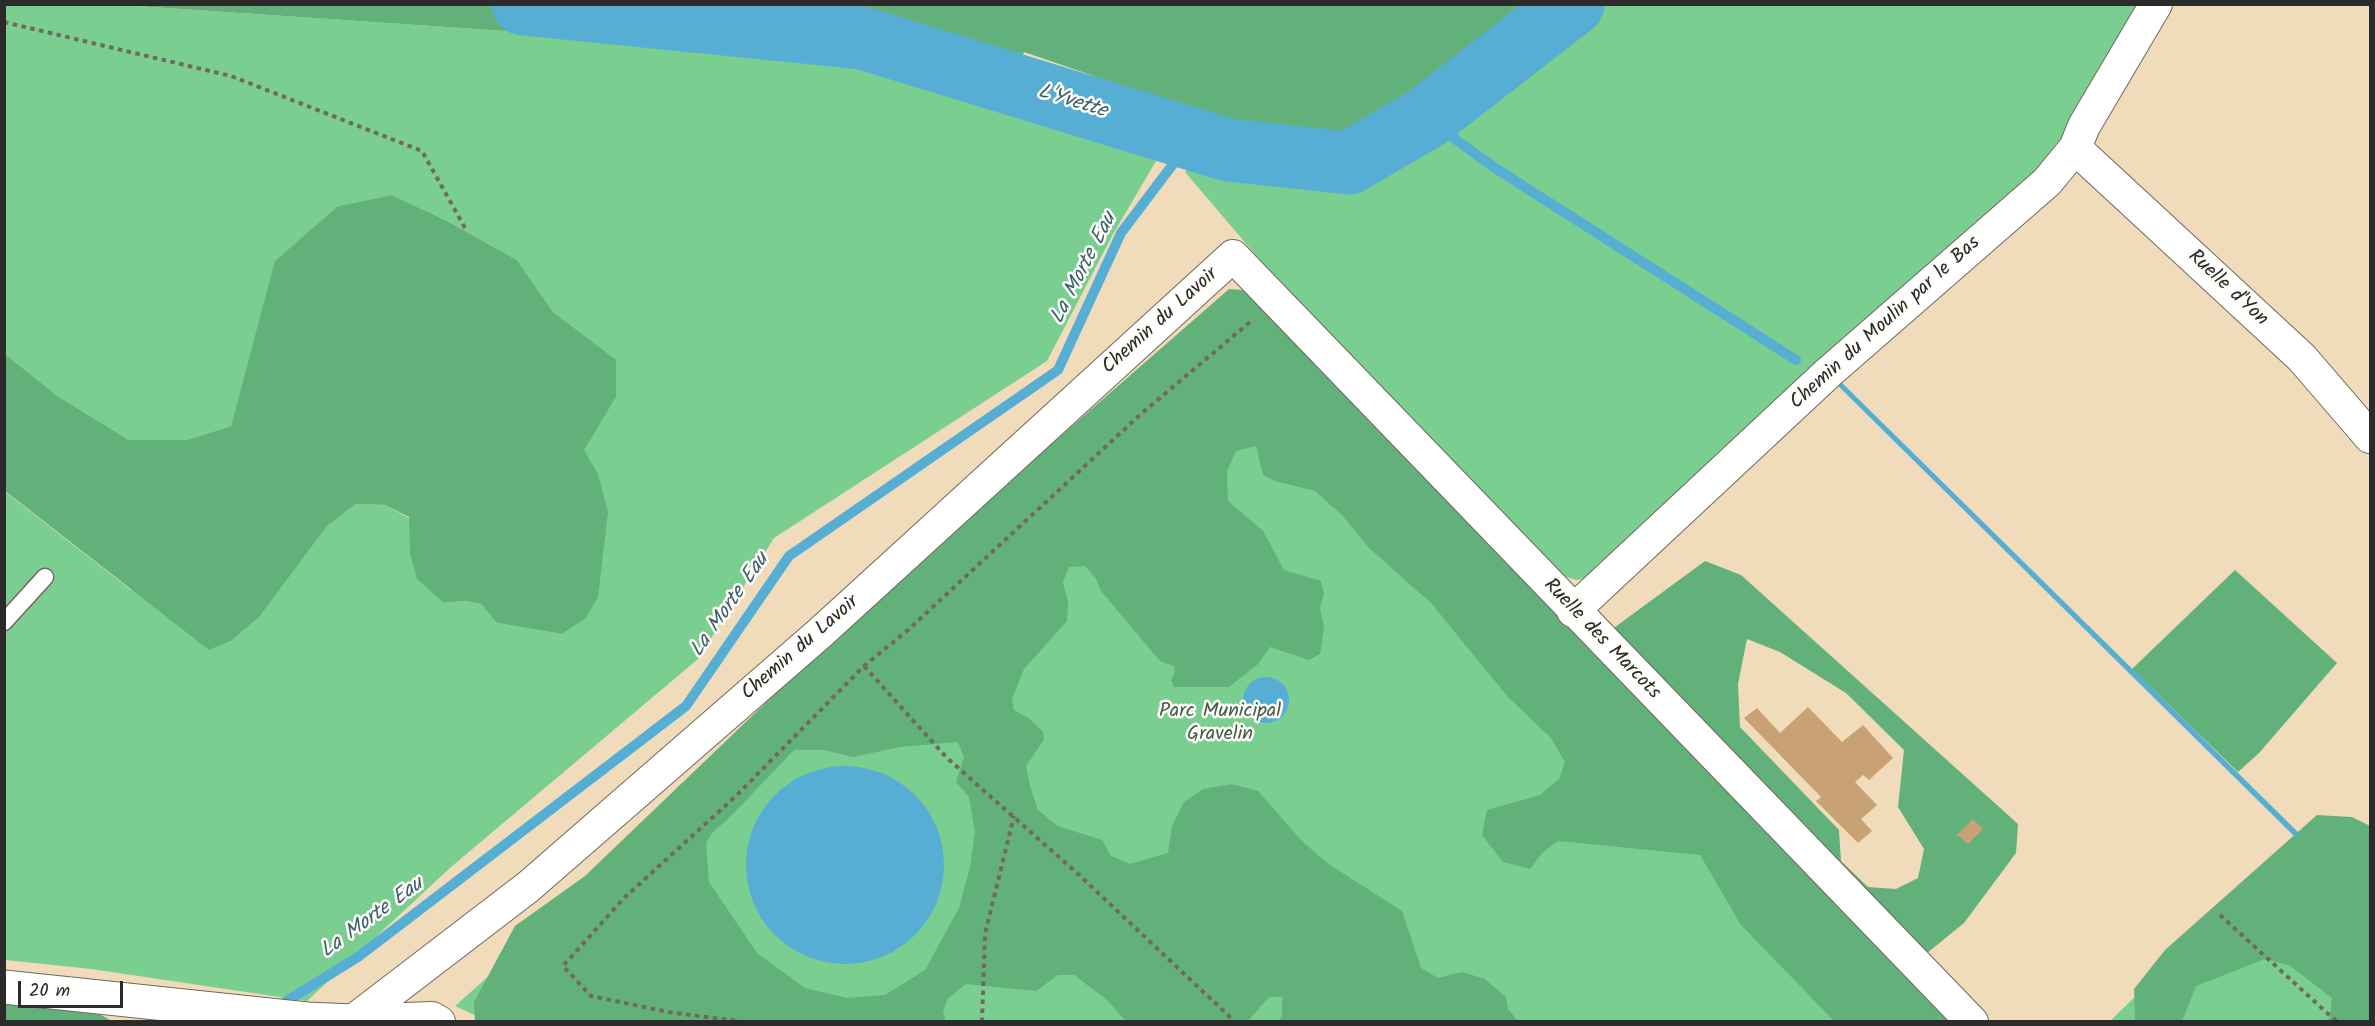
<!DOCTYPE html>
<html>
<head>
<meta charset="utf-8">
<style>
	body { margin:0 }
	#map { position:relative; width:2375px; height:1026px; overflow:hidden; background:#f0dcbb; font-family:Kalam,sans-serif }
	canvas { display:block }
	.frame { position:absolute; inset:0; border:6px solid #2b2b2b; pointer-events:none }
	.scale { position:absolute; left:18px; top:981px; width:105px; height:27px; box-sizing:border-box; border:3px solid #2b2b2b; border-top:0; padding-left:8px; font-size:18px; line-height:21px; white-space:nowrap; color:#2b2b2b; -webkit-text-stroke:4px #fdfcf7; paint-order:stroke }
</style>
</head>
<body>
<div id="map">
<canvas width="2375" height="1026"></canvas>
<div class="frame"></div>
<div class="scale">20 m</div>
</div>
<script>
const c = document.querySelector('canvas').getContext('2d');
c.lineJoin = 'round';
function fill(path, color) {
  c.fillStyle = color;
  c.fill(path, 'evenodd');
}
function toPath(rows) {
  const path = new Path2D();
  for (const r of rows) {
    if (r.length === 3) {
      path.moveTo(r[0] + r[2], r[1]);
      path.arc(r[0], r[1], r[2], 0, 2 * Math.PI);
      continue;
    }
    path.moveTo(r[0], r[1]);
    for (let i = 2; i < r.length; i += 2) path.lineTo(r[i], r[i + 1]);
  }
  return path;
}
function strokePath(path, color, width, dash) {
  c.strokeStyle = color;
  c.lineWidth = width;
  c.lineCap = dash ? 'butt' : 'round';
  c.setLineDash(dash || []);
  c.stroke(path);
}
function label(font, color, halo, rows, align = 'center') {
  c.font = font + ' Kalam,sans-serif';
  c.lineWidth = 5;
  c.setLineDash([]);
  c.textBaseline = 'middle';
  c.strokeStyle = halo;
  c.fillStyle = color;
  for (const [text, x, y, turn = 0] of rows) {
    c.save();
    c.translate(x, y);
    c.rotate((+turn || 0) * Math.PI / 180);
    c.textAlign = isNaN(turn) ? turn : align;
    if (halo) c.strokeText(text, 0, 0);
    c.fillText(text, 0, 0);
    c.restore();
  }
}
const green = toPath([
	[5,5,122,5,890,57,1159,156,1112,236,1047,361,774,538,698,659,451,867,307,1001,91,969,5,960,4,491,131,590,326,527,356,504,385,505,409,518,444,603,464,601,481,604,497,623,562,634,585,619,598,475,583,450,616,397,616,361,553,312,517,260,447,221,392,195,338,206,276,261,231,426,187,440,129,440,59,397,5,354],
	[1576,5,2144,5,2034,183,1589,578,1576,580,1558,574,1306,314,1185,172,1197,158,1357,181],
	[1230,317,1943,1021,490,1022,455,1006],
	[2314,824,2370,1021,2109,1022]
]);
const forest = toPath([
	[122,5,1549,5,1425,103,1381,129,1331,138,1236,125,1024,52,1006,101,889,57],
	[392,195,447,221,517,260,553,312,616,360,616,397,584,450,598,474,608,512,598,597,585,619,562,634,497,623,481,604,464,601,444,603,417,579,410,553,409,517,385,505,356,504,326,527,259,617,232,640,209,650,5,491,5,354,59,397,129,440,187,440,231,426,275,261,338,206],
	[1229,289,1257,291,1611,630,1705,561,1741,575,2018,824,2016,853,1964,923,1921,958,1950,1021,1834,1021,1741,925,1700,855,1558,841,1543,852,1530,869,1503,862,1482,835,1487,810,1540,795,1559,779,1565,762,1551,738,1507,696,1431,603,1369,548,1341,514,1315,491,1275,481,1263,475,1256,446,1236,451,1227,471,1228,501,1263,531,1284,570,1321,581,1324,594,1320,608,1324,627,1320,654,1309,660,1270,647,1258,664,1229,687,1174,687,1171,680,1175,672,1174,666,1160,661,1101,591,1096,579,1085,566,1069,567,1063,582,1068,602,1067,621,1024,669,1012,699,1014,710,1030,719,1043,732,1044,740,1026,766,1030,786,1038,810,1058,826,1102,840,1111,856,1130,864,1168,853,1172,826,1184,802,1203,789,1232,784,1258,791,1301,840,1327,863,1402,911,1421,968,1438,978,1462,972,1485,979,1506,997,1508,1009,1518,1021,1279,1021,1282,1016,1282,997,1269,997,1248,1021,1126,1021,1107,1000,1074,975,1058,975,1036,991,966,984,948,998,943,1011,946,1022,475,1022,474,1002,515,926,585,876,874,599],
	[1747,639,1780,652,1846,693,1904,750,1898,807,1924,849,1918,878,1896,889,1868,887,1841,861,1839,830,1740,727,1738,684],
	[958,742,964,757,956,782,969,797,975,832,970,867,959,908,925,970,885,995,847,998,805,988,757,953,709,882,706,843,713,832,731,816,794,750,824,750,853,757,900,747],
	[2235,570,2337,663,2259,753,2238,772,2132,669],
	[2317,815,2352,817,2370,826,2370,1021,2325,1021,2330,1018,2332,998,2289,965,2265,959,2196,986,2182,1021,2135,1021,2134,989,2165,950],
	[5,978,35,979,112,1021,5,1022]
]);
const water = toPath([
	[1831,372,2299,833,2295,837,1827,375],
	[1266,700,23],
	[845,865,99]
]);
const stream = toPath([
	[1426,118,1495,168,1796,360],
	[277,1007,358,957,686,706,789,556,1058,370,1121,233,1192,139]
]);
const river = toPath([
	[523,4,862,38,1228,150,1349,163,1426,118,1573,4]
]);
const building = toPath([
	[1808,707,1842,742,1863,725,1893,758,1869,780,1863,775,1855,782,1877,805,1861,819,1872,831,1858,843,1816,801,1821,797,1744,718,1757,708,1780,733],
	[1973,819,1983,829,1968,844,1957,835]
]);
const path = toPath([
	[4,22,231,76,422,151,465,228],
	[864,666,947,758,1078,874,1229,1016,1232,1022],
	[2220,915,2337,1022],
	[744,1022,668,1012,591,996,563,966,624,898,735,797,864,666,908,630,1142,413,1250,322],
	[982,1022,985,934,1014,816]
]);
const service = toPath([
	[4,622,45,577]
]);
const minor = toPath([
	[2075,148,2302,358,2370,437],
	[1573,611,1828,373,2047,182,2075,148,2084,126,2156,4],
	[353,1021,528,887,820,633,1233,256,1972,1022],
	[353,1021,432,1018,439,1022]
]);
const tertiary = toPath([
	[4,987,307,1019,353,1021]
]);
const streetNames = [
	["Ruelle d'Yon",2227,289,43],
	["Chemin du Lavoir",1161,322,-42],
	["Chemin du Moulin par le Bas",1886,324,-42],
	["Ruelle des Marcots",1601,640,46],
	["Chemin du Lavoir",801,649,-41]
];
const parkNames = [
	["Parc Municipal",1220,713],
	["Gravelin",1220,736]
];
const waterNames = [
	["L'Yvette",1072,103,17],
	["La Morte Eau",1085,269,-63],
	["La Morte Eau",731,606,-55],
	["La Morte Eau",373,919,-36]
];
fill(green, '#7ace90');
fill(forest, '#63b17a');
fill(water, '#57aed4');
strokePath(stream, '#57aed4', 10);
strokePath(river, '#57aed4', 63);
fill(building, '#c8a274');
strokePath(service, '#70695d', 19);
strokePath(minor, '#70695d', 34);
strokePath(tertiary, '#70695d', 35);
strokePath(path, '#70695d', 4, [4.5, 4.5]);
strokePath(service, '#fff', 16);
strokePath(minor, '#fff', 32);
strokePath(tertiary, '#fff', 33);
label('20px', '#2b2b2b', '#fdfcf7', streetNames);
label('20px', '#435c49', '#fdfcf7', parkNames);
label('italic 21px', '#3d5f6f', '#fdfcf7', waterNames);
</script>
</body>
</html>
